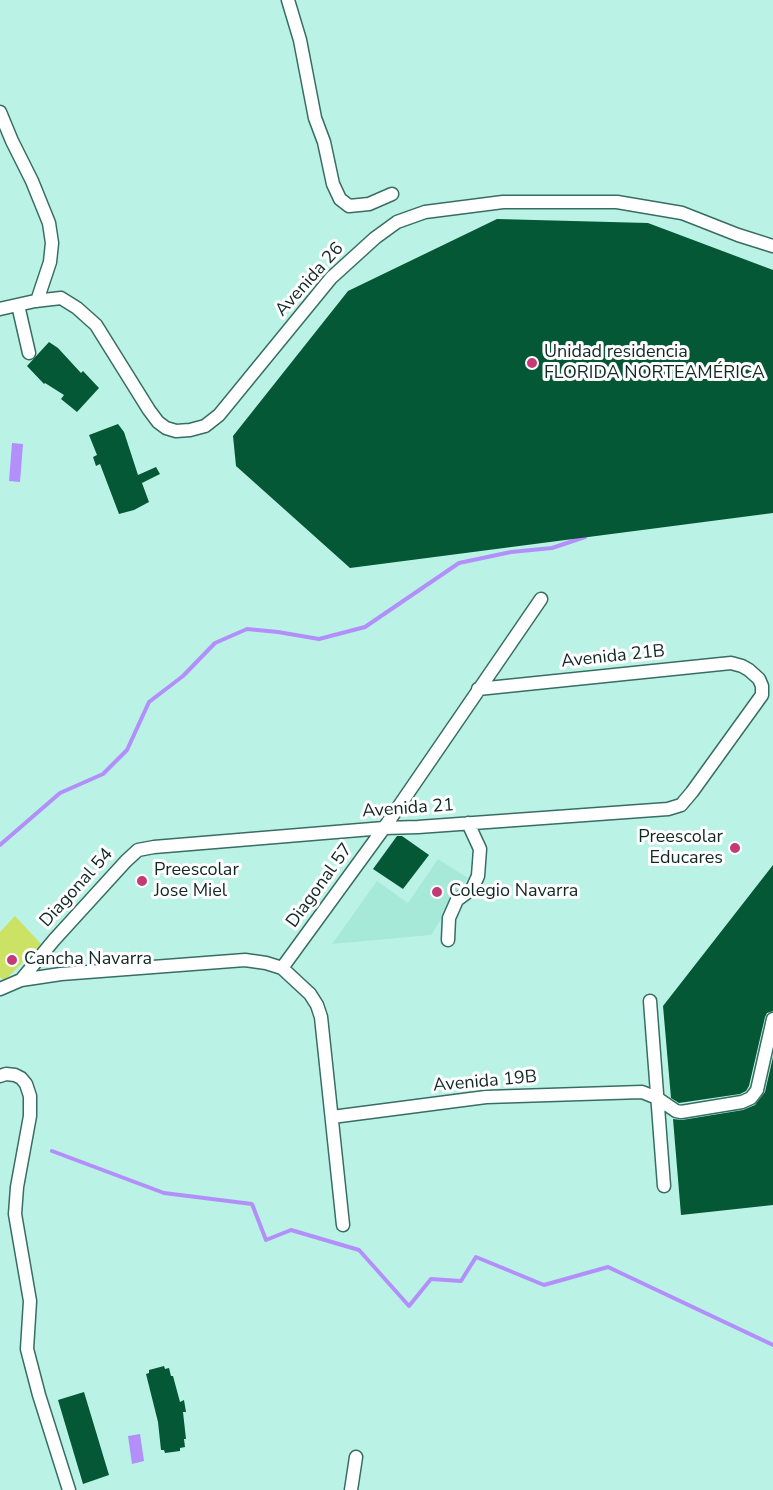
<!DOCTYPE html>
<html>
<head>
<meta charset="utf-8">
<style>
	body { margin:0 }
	canvas { display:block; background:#baf3e5 }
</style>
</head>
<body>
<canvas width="773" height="1490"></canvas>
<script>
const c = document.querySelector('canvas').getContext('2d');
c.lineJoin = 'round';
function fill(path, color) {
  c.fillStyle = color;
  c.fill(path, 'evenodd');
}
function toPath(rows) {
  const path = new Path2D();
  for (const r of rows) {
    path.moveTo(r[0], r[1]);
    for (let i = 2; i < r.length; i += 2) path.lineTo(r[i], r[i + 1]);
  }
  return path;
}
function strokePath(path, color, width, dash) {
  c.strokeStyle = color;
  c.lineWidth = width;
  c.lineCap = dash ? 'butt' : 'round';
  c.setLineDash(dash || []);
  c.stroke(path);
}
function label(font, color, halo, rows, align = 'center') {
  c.font = font + ' "Nunito Sans",sans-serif';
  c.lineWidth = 6;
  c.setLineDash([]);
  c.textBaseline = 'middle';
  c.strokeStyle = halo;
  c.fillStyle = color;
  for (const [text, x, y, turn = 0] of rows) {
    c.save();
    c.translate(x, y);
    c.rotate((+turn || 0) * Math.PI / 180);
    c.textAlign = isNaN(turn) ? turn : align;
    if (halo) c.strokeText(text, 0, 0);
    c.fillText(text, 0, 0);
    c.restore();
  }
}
const built = toPath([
	[438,859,468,878,431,935,332,944,377,881,408,903]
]);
const green = toPath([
	[15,916,41,944,4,981,0,977,0,932]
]);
const water = toPath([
	[12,443,23,444,20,482,9,481],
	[140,1434,144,1461,132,1464,128,1436]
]);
const stream = toPath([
	[0,845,60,793,103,774,127,750,149,702,183,676,215,643,247,629,278,632,319,639,365,627,459,563,511,552,552,548,585,537],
	[52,1151,164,1193,252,1204,266,1240,291,1230,359,1250,409,1306,431,1279,461,1281,476,1257,544,1285,608,1267,773,1345]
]);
const building = toPath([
	[497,219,648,223,773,270,773,513,350,568,236,466,233,436,348,291],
	[49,342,58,348,81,373,83,371,99,388,77,412,61,399,64,395,45,383,44,384,27,366],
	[118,424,124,432,138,475,156,467,160,474,142,483,149,502,134,510,119,514,100,464,96,466,93,457,97,455,89,435],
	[397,836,402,836,429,855,403,889,373,869],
	[773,865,773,1011,767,1013,765,1017,749,1086,746,1091,740,1094,679,1103,671,1098,663,1006],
	[773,1057,773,1205,681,1215,673,1119,682,1120,743,1110,755,1105,765,1092],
	[164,1366,165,1369,169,1368,171,1376,173,1376,180,1402,184,1400,186,1412,183,1412,186,1439,184,1439,185,1447,180,1448,180,1451,165,1453,164,1450,161,1450,158,1422,146,1374,149,1373,149,1370],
	[84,1392,109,1475,83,1484,58,1400]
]);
const street = toPath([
	[288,0,300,40,315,118,324,142,333,184,340,199,349,206,369,204,392,194],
	[0,112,12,141,32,181,49,223,52,243,50,262,37,301],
	[18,305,29,353],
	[0,309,35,301,61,298,77,308,96,325,149,410,158,422,166,428,176,431,190,430,205,426,219,415,331,278,375,238,397,222,425,212,503,202,617,202,682,213,738,235,773,246],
	[448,940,449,918,457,900,472,889,478,876,480,849,468,823],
	[282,968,384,828,541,599],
	[21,980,54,940,126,861,138,850,154,847,384,828,418,827,668,809,681,805,692,792,762,695,762,686,759,679,749,670,742,666,731,663,478,689],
	[0,989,21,980,61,974,245,960,266,963,282,968,310,994,317,1005,321,1017,343,1225],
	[650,1001,664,1186],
	[0,1076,6,1074,15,1075,21,1078,26,1084,30,1096,30,1116,17,1187,15,1214,30,1301,27,1349,39,1395,69,1490],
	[332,1117,486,1097,642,1092,657,1098,676,1111,681,1112,742,1102,751,1098,757,1090,773,1019],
	[351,1490,356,1457]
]);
const markers = [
	[532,363,6,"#c33a76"],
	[735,848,6,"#c33a76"],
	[142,881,6,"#c33a76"],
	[437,892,6,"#c33a76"],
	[12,960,6,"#c33a76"]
];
const streetNames = [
	["Avenida 26",310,280,-48],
	["Avenida 21B",613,657,-6],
	["Avenida 21",408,809,-4],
	["Diagonal 57",320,886,-54],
	["Diagonal 54",77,888,-48],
	["Avenida 19B",485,1082,-5]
];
const poiNames = [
	["Unidad residencia",544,353],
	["FLORIDA NORTEAMÉRICA",544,374],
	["Preescolar",723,838,"right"],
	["Educares",723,859,"right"],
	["Preescolar",154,871],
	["Jose Miel",154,892],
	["Colegio Navarra",449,892],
	["Cancha Navarra",24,960]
];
fill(built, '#a6e9d9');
fill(green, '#cce264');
fill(water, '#b38ffb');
strokePath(stream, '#b38ffb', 4);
fill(building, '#055835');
strokePath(street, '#386e62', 15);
strokePath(street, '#fff', 12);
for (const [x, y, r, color] of markers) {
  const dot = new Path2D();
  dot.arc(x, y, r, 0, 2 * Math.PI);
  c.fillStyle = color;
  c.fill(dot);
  strokePath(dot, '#fff', 2);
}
label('18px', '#122823', '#fff', streetNames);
label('18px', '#122823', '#fff', poiNames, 'left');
</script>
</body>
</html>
